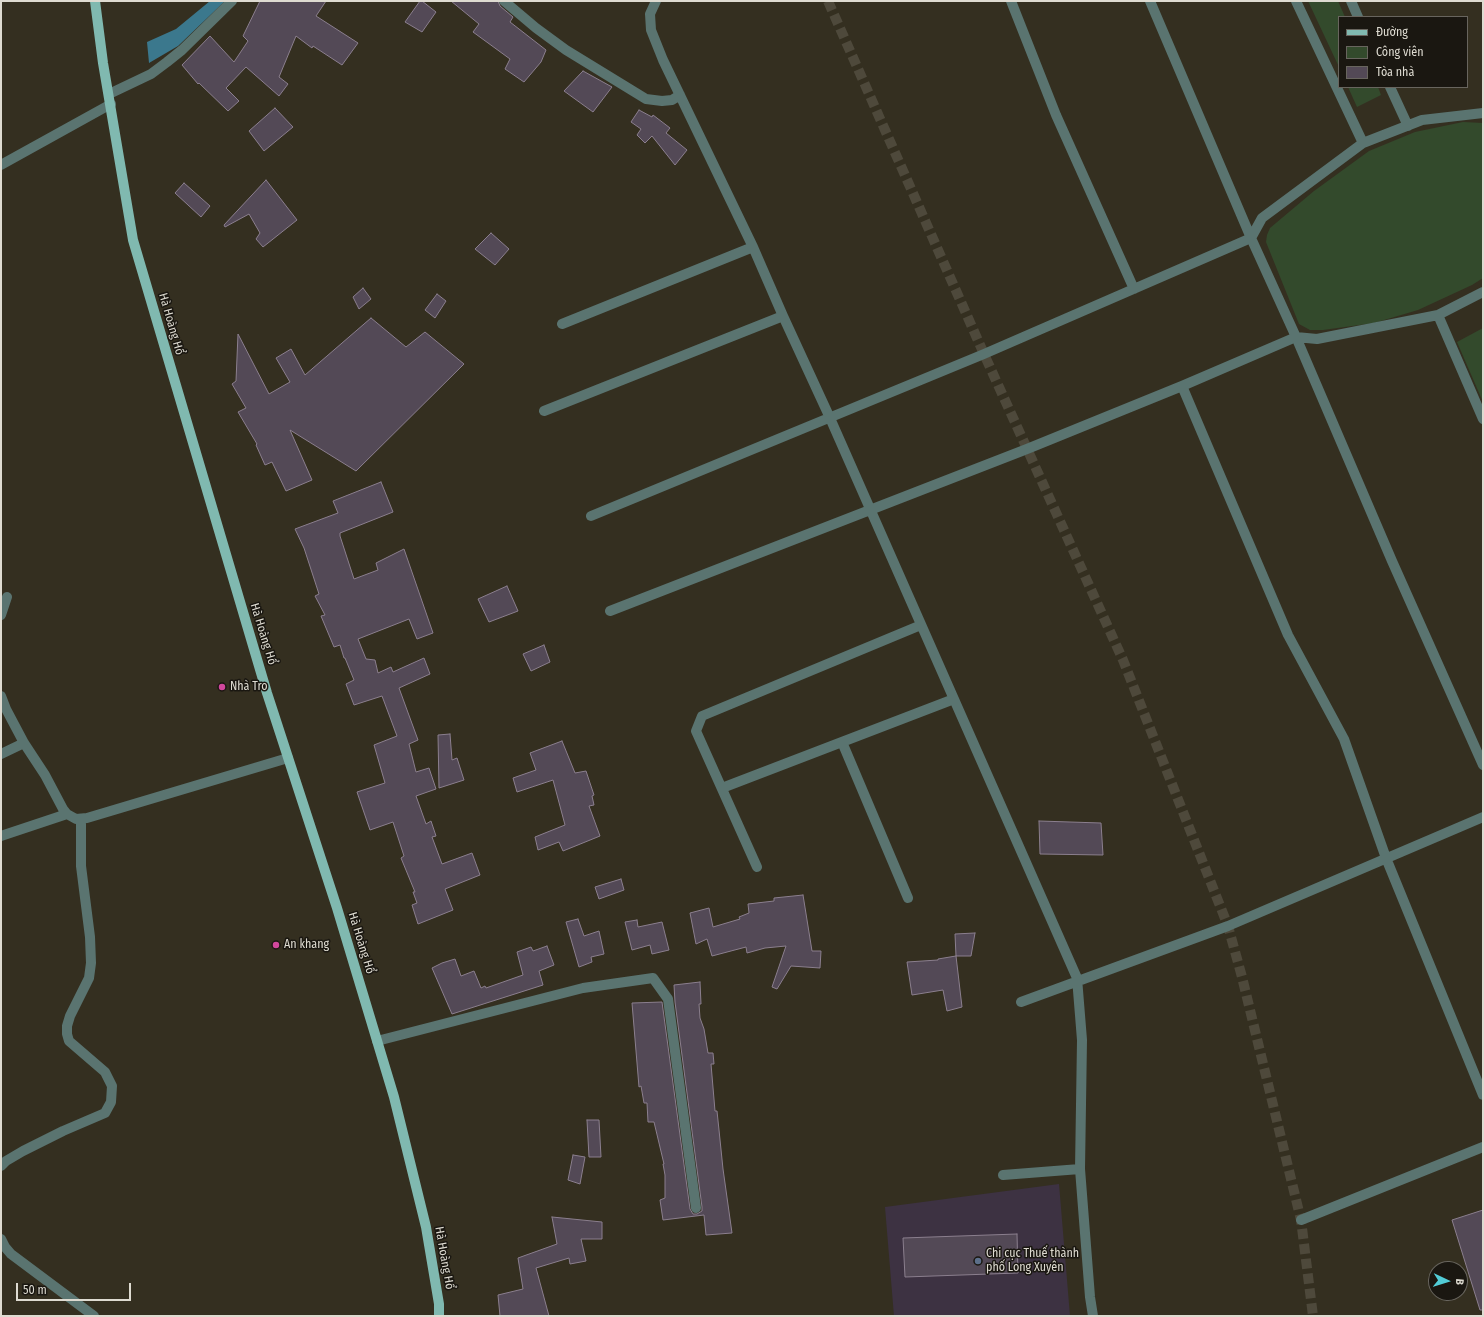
<!DOCTYPE html>
<html>
<head>
<meta charset="utf-8">
<style>
	body { margin:0 }
	#map { position:relative; width:1484px; height:1317px; overflow:hidden; background:#342f20; font-family:"Fira Sans Condensed",sans-serif }
	canvas { display:block }
	.frame { position:absolute; inset:0; border:2px solid #dedbd1; pointer-events:none }
	.legend { position:absolute; left:1338px; top:16px; width:130px; height:72px; box-sizing:border-box; background:#1a1711; border:1px solid #68655e; margin:0; padding:5px 7px; list-style:none; font-size:12px; color:#dedbd1 }
	.legend li { display:flex; align-items:center; gap:8px; height:20px }
	.legend b { width:20px; border:1px solid #68655e }
	.north { position:absolute; left:1428px; top:1261px; width:40px; height:40px; box-sizing:border-box; background:#1a1711; border:1px solid #68655e; border-radius:50%; rotate:94deg; font-size:11px; font-weight:700; line-height:16px; text-align:center; color:#dedbd1 }
	.north::after { content:''; display:block; margin:auto; width:14px; height:18px; background:#52ccd6; clip-path:polygon(50% 0,100% 100%,50% 72%,0 100%) }
	.scale { position:absolute; left:16px; top:1283px; width:115px; height:18px; box-sizing:border-box; border:2px solid #dedbd1; border-top:0; padding-left:5px; font-size:12px; line-height:14px; white-space:nowrap; color:#dedbd1; -webkit-text-stroke:3px #1a1711; paint-order:stroke }
</style>
</head>
<body>
<div id="map">
<canvas width="1484" height="1317"></canvas>
<div class="frame"></div>
<ul class="legend">
<li><b style="height:5px;background:#80b9b0"></b>Đường</li>
<li><b style="height:11px;background:#334a2c"></b>Công viên</li>
<li><b style="height:11px;background:#534956"></b>Tòa nhà</li>
</ul>
<div class="north">B</div>
<div class="scale">50 m</div>
</div>
<script>
const c = document.querySelector('canvas').getContext('2d');
c.lineJoin = 'round';
function fill(path, color) {
  c.fillStyle = color;
  c.fill(path, 'evenodd');
}
function toPath(rows) {
  const path = new Path2D();
  for (const r of rows) {
    path.moveTo(r[0], r[1]);
    for (let i = 2; i < r.length; i += 2) path.lineTo(r[i], r[i + 1]);
  }
  return path;
}
function strokePath(path, color, width, dash) {
  c.strokeStyle = color;
  c.lineWidth = width;
  c.lineCap = dash ? 'butt' : 'round';
  c.setLineDash(dash || []);
  c.stroke(path);
}
function label(font, color, halo, rows, align = 'center') {
  c.font = font + ' "Fira Sans Condensed",sans-serif';
  c.lineWidth = 3;
  c.setLineDash([]);
  c.textBaseline = 'middle';
  c.strokeStyle = halo;
  c.fillStyle = color;
  for (const [text, x, y, turn = 0] of rows) {
    c.save();
    c.translate(x, y);
    c.rotate((+turn || 0) * Math.PI / 180);
    c.textAlign = isNaN(turn) ? turn : align;
    if (halo) c.strokeText(text, 0, 0);
    c.fillText(text, 0, 0);
    c.restore();
  }
}
const commercial = toPath([
	[1059,1184,1070,1316,894,1316,885,1207]
]);
const green = toPath([
	[1308,1,1338,1,1345,17,1339,17,1339,67],
	[1348,87,1378,87,1381,95,1357,107],
	[1463,122,1483,123,1483,278,1472,285,1418,310,1374,323,1323,330,1310,330,1299,324,1266,242,1267,235,1270,228,1314,191,1369,151,1415,132],
	[1483,328,1483,402,1457,342]
]);
const water = toPath([
	[210,1,225,1,178,46,149,63,147,42,176,29]
]);
const building = toPath([
	[260,1,326,1,316,16,358,43,342,65,313,46,312,48,296,36,279,77,288,84,279,96,246,67,226,88,239,101,228,111,199,83,198,84,182,65,210,36,234,62,248,41,243,36,260,1],
	[420,1,422,1,436,12,422,32,405,22,420,1],
	[451,1,498,1,500,6,513,17,510,22,546,50,541,62,524,82,505,69,510,59,473,32,479,24,451,1],
	[583,71,612,87,593,112,564,91,583,71],
	[275,108,293,127,264,151,249,131,275,108],
	[639,110,652,117,653,115,670,128,666,133,687,150,675,165,652,136,645,143,637,135,641,129,631,122,639,110],
	[266,180,297,220,263,247,256,239,260,233,249,214,225,227,224,225,266,180],
	[184,183,210,206,201,217,175,193,184,183],
	[491,233,509,249,495,265,475,249,491,233],
	[363,288,371,299,359,309,353,297,363,288],
	[437,294,446,301,435,318,425,310,437,294],
	[371,318,406,347,425,332,464,364,356,471,290,430,312,480,286,491,272,462,265,465,256,445,257,444,238,412,246,408,232,384,236,381,238,334,269,394,290,382,276,358,291,349,305,375,371,318],
	[381,482,393,512,340,533,340,536,354,579,378,570,376,563,404,549,433,633,417,639,409,619,358,639,366,659,375,660,378,673,391,667,393,672,424,658,430,674,399,688,418,740,409,744,416,772,429,768,436,789,416,796,426,824,431,821,436,836,432,837,442,864,472,853,480,875,445,889,453,910,418,924,412,905,417,903,413,892,415,892,401,858,404,856,393,822,370,830,357,792,385,783,374,745,397,736,382,696,354,705,346,684,354,680,345,658,344,658,340,645,334,647,321,616,325,615,315,596,319,594,304,548,295,529,338,513,333,501,381,482],
	[507,586,518,611,489,622,478,599,507,586],
	[544,645,550,662,531,671,523,654,544,645],
	[450,734,452,760,457,758,464,780,439,788,438,735,450,734],
	[562,741,575,773,586,771,594,795,592,796,594,805,589,806,600,836,563,851,559,842,538,850,535,837,565,825,553,780,517,792,513,778,536,770,530,753,562,741],
	[1039,821,1101,823,1103,855,1040,854,1039,821],
	[621,879,624,890,599,899,595,887,621,879],
	[803,895,812,951,821,951,820,968,791,966,777,989,772,987,786,946,765,948,747,953,746,947,712,956,707,939,696,944,690,913,709,908,713,927,740,919,739,917,749,913,748,904,774,901,774,898,803,895],
	[578,919,584,936,599,931,604,954,591,957,592,962,579,967,566,922,578,919],
	[637,920,638,927,662,922,669,950,652,954,650,945,632,950,625,922,637,920],
	[975,933,971,956,956,956,955,934,975,933],
	[547,946,554,965,539,971,543,985,452,1014,432,968,442,963,455,959,461,976,474,971,481,988,485,986,486,988,523,975,517,952,531,947,533,951,547,946],
	[956,956,962,1007,947,1011,943,990,912,995,907,962,938,960,938,959,956,956],
	[700,982,701,1004,699,1004,700,1018,704,1029,708,1053,713,1053,714,1064,711,1064,715,1111,717,1111,719,1130,723,1169,732,1233,706,1235,704,1215,663,1220,660,1200,665,1198,665,1175,663,1164,664,1164,654,1122,648,1122,647,1103,644,1103,641,1086,639,1087,632,1003,662,1002,690,1209,693,1214,697,1214,702,1211,702,1207,675,1002,674,985,700,982],
	[587,1120,599,1120,601,1157,589,1157,587,1120],
	[573,1155,585,1157,580,1184,568,1180,573,1155],
	[1483,1210,1483,1310,1480,1310,1452,1220,1483,1210],
	[552,1217,602,1222,602,1239,581,1239,586,1261,570,1264,569,1258,536,1268,549,1316,500,1316,498,1295,523,1289,518,1258,557,1244,552,1217],
	[1017,1234,1018,1273,905,1277,903,1238,1017,1234]
]);
const minorTunnel = toPath([
	[828,1,984,354,1123,660,1228,926,1242,977,1301,1220,1313,1316]
]);
const minor = toPath([
	[504,1,536,28,566,50,646,99,662,101,672,100,680,95],
	[656,1,650,14,651,30,663,60,753,247],
	[1011,1,1056,115,1134,289],
	[1150,1,1251,238,1296,337,1392,561,1483,765],
	[1296,1,1363,143],
	[1351,1,1358,17],
	[1390,87,1408,126],
	[109,94,151,74,167,62,182,50,232,1],
	[1,165,111,104],
	[1438,315,1483,419],
	[562,324,753,247,783,316,830,418,1077,978,1082,1040,1080,1169,1090,1297,1093,1316],
	[1182,386,1288,635,1344,739,1386,858,1483,1095],
	[544,411,783,316],
	[591,516,984,354,1251,238,1262,218,1363,143,1422,120,1483,113],
	[610,611,1027,449,1182,386,1296,337,1317,339,1438,315,1483,292],
	[1,615,7,597],
	[1,696,6,709,24,743,45,775,63,809,67,814,76,819,87,818,288,758],
	[842,742,908,898],
	[1,754,24,743],
	[722,788,954,699],
	[1,836,67,814],
	[757,867,696,731,702,716,921,625],
	[1021,1002,1228,926,1483,817],
	[377,1041,583,988,653,978,668,999,696,1208],
	[1,1166,6,1161,23,1151,63,1131,105,1113,111,1102,112,1086,105,1072,69,1041,67,1034,67,1026,70,1016,89,978,91,963,90,937,81,866,81,819],
	[1003,1175,1080,1169],
	[1301,1220,1483,1147],
	[1,1239,5,1247,11,1254,94,1316]
]);
const major = toPath([
	[95,1,103,63,133,240,267,693,337,908,394,1097,426,1227,439,1304,439,1316]
]);
const markers = [
	[222,687,4,"#d1479c"],
	[276,945,4,"#d1479c"],
	[978,1261,4,"#5c6f8a"]
];
const streetNames = [
	["Hà Hoàng Hổ",171,324,74],
	["Hà Hoàng Hổ",263,634,73],
	["Hà Hoàng Hổ",361,943,73],
	["Hà Hoàng Hổ",444,1258,80]
];
const poiNames = [
	["Nhà Tro",230,687],
	["An khang",284,945],
	["Chi cục Thuế thành",986,1254],
	["phố Long Xuyên",986,1268]
];
fill(commercial, '#3d3242');
fill(green, '#334a2c');
fill(water, '#3b788d');
fill(building, '#534956');
strokePath(building, '#8b7f8e', 1);
strokePath(minorTunnel, '#4e493b', 10, [10, 5]);
strokePath(minor, '#5a7470', 10);
strokePath(major, '#80b9b0', 10);
for (const [x, y, r, color] of markers) {
  const dot = new Path2D();
  dot.arc(x, y, r, 0, 2 * Math.PI);
  c.fillStyle = color;
  c.fill(dot);
  strokePath(dot, '#1a1711', 1.5);
}
label('12px', '#dedbd1', '#1a1711', streetNames);
label('12px', '#dedbd1', '#1a1711', poiNames, 'left');
</script>
</body>
</html>
